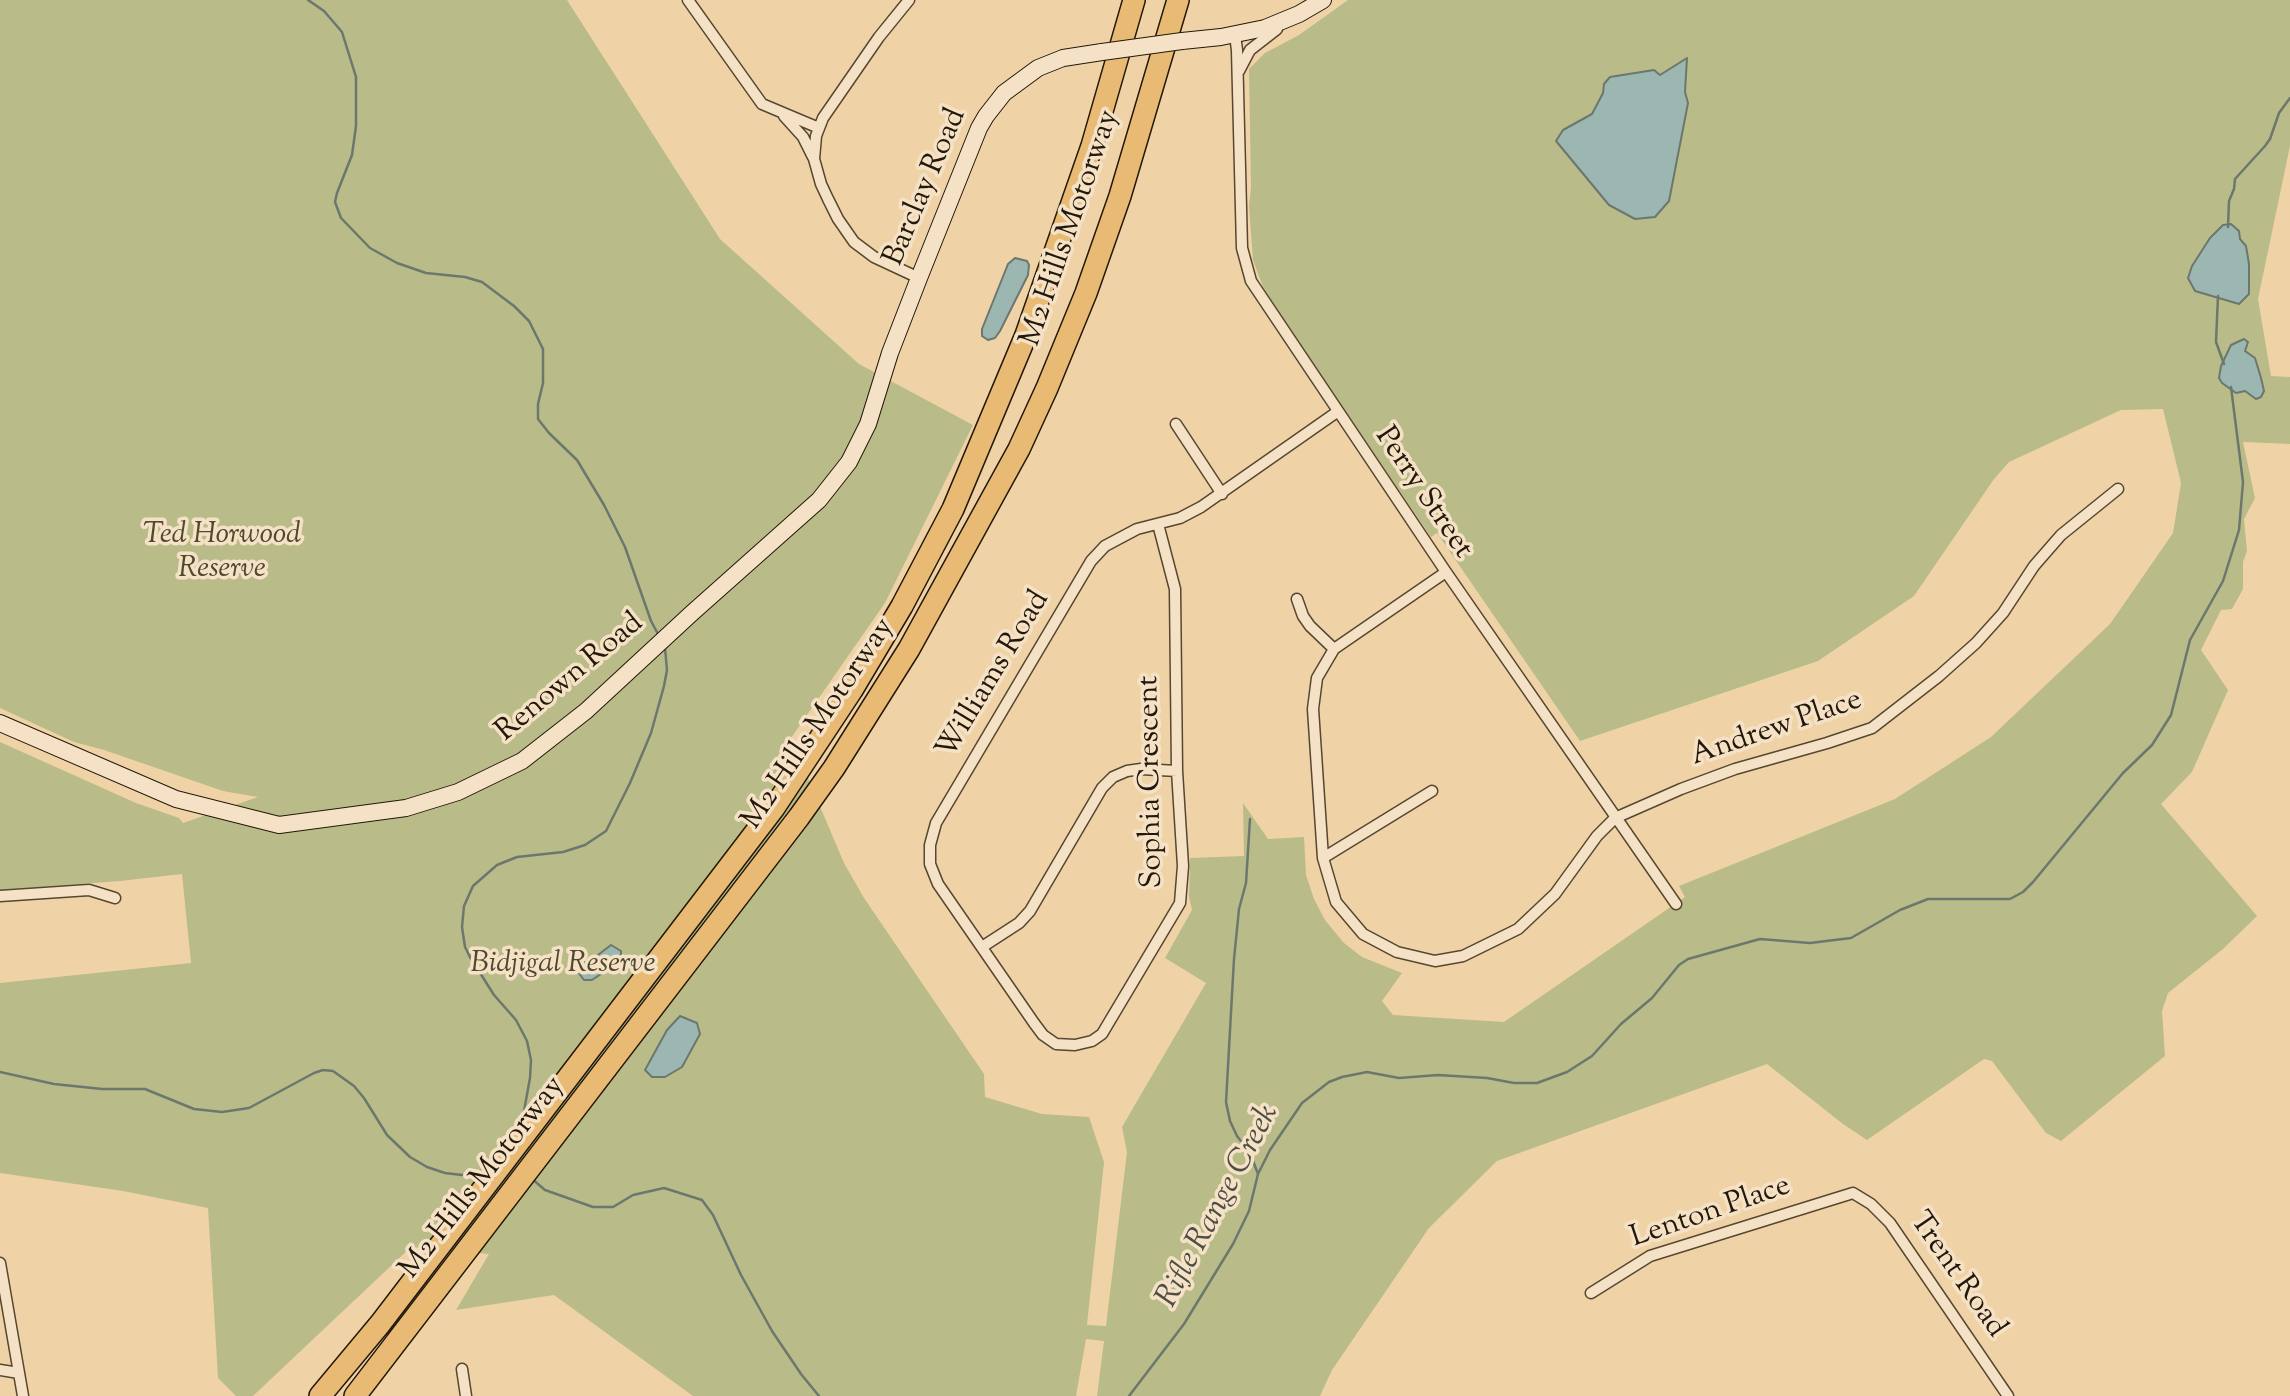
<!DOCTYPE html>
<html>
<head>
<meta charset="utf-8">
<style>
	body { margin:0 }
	canvas { display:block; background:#efd3a7 }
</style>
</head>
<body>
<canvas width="2290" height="1396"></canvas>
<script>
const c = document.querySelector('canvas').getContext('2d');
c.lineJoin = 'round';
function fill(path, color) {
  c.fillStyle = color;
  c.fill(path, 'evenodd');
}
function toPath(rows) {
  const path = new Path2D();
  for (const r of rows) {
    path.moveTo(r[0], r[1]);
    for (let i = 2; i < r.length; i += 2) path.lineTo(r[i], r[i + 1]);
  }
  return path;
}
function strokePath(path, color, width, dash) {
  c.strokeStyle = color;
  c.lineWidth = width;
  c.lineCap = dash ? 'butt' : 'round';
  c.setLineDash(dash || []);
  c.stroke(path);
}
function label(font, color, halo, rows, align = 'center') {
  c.font = font + ' "Sorts Mill Goudy",serif';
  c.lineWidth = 7;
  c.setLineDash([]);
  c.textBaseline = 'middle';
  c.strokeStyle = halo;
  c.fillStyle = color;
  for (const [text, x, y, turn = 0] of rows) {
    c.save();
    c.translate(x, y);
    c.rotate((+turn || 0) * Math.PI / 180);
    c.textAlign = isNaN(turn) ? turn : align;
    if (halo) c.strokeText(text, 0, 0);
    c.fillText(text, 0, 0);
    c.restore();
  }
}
const green = toPath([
	[0,0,567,0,720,239,859,364,973,425,885,603,791,738,844,863,864,898,984,1074,985,1097,1042,1114,1089,1117,1104,1162,1087,1325,1106,1326,1127,1152,1122,1127,1206,983,1165,958,1192,910,1189,897,1190,858,1244,856,1243,803,1268,839,1304,837,1306,875,1314,899,1325,920,1344,943,1362,957,1402,973,1382,1001,1393,1015,1504,1022,1685,897,1679,886,1895,799,1991,737,2110,624,2173,533,2181,483,2163,409,2121,410,2009,462,1994,479,1914,596,1818,661,1580,741,1437,533,1431,537,1282,318,1263,287,1253,260,1249,206,1251,188,1249,69,1265,53,1299,35,1348,0,2290,0,2290,146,2258,299,2271,376,2290,377,2290,444,2243,442,2255,498,2244,519,2247,551,2243,562,2243,589,2232,609,2221,610,2201,650,2228,690,2192,772,2161,804,2257,916,2223,949,2168,993,2162,1011,2165,1056,2061,1141,2046,1133,1992,1061,1984,1059,1867,1140,1843,1124,1767,1064,1497,1161,1429,1228,1332,1370,1320,1396,1097,1396,1104,1341,1086,1339,1076,1396,693,1396,554,1295,456,1310,489,1254,411,1247,253,1396,236,1396,218,1378,208,1208,123,1191,0,1173,0,983,191,963,182,874,120,881,0,890,0,742,136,803,179,818,183,823,258,797,223,791,104,750,74,742,0,708]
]);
const water = toPath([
	[1687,58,1685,92,1688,103,1669,201,1655,217,1635,219,1609,205,1556,141,1563,130,1592,114,1603,93,1604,84,1610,77,1654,70,1660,75,1687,58],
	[2231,224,2239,231,2240,239,2246,246,2249,264,2249,294,2239,304,2195,291,2188,278,2192,266,2210,238,2223,225,2231,224],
	[1015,258,1027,261,1029,265,1028,275,1000,331,995,338,988,340,982,336,982,329,1008,264,1015,258],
	[2244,339,2248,342,2245,351,2255,358,2261,378,2264,391,2261,397,2256,399,2245,391,2236,393,2222,383,2219,378,2221,366,2231,345,2244,339],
	[611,945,621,951,621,955,613,966,592,980,584,980,574,967,594,958,611,945],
	[680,1016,697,1023,700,1034,682,1067,665,1077,652,1077,645,1070,667,1030,680,1016]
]);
const stream = toPath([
	[308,0,324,11,342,32,356,77,356,126,352,155,337,193,335,202,341,218,370,248,397,263,426,273,465,277,482,282,514,306,529,321,543,349,543,383,538,404,538,419,549,433,577,460,604,505,625,547,651,621,659,636],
	[2228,227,2229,201,2234,189,2235,179,2265,146,2270,139,2279,113,2290,98],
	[2218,296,2216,342,2224,364],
	[1250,819,1246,883,1239,909,1234,959,1226,1102,1230,1121,1237,1136,1250,1153,1258,1174],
	[0,1072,54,1084,102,1089,145,1089,194,1109,222,1112,249,1108,314,1073,323,1070,333,1071,354,1086,364,1098,387,1135,410,1157,427,1167,445,1173,462,1175,485,1170],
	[522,1122,530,1078,531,1060,527,1041,516,1020,494,995,470,957,465,947,462,927,464,906,473,886,497,865,517,857,563,852,585,845,606,831,630,783,651,733,664,686,667,670,665,648],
	[531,1178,545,1190,593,1207,613,1207,633,1195,664,1188,702,1200,713,1215,741,1275,772,1331,801,1374,819,1396],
	[1129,1396,1184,1324,1233,1244,1249,1211,1258,1174,1270,1150,1302,1103,1329,1082,1342,1077,1367,1072,1399,1078,1438,1075,1487,1078,1514,1083,1537,1083,1567,1072,1592,1056,1621,1024,1652,998,1679,965,1688,959,1760,939,1810,943,1851,938,1900,910,1928,899,2010,899,2023,892,2033,882,2123,773,2152,745,2171,715,2190,640,2223,581,2239,530,2243,482,2231,387]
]);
const minor = toPath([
	[688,0,762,104,819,128],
	[909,0,879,37,823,118,816,136,814,159,821,184,828,199,838,219,854,242,874,257,919,278],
	[1235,35,1237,50,1242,248,1251,281,1446,572,1676,904],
	[1239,71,1250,50,1277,29],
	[784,116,803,137,813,157],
	[1176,424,1222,494],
	[1158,524,1175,589,1177,771,1183,866,1180,903,1102,1034,1092,1041,1075,1045,1056,1044,1043,1035,1034,1023,938,884,930,864,930,845,936,823,1091,561,1105,546,1137,529,1180,518,1201,507,1337,412],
	[1446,572,1334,649,1317,678,1313,709,1323,858,1336,902,1363,934,1397,952,1435,961,1463,956,1518,929,1555,894,1597,836,1615,818,1681,789,1735,769,1827,743,1872,728,1939,676,1976,643,2003,613,2034,566,2061,535,2118,489],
	[1297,599,1303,616,1310,626,1334,649],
	[1323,858,1432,791],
	[0,896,89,890,115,898],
	[982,947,1019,923,1030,911,1102,788,1113,777,1127,771,1141,769,1177,771],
	[0,1263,23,1396],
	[1591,1293,1650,1256,1853,1193,1871,1204,1890,1223,2008,1396],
	[462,1369,466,1396],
	[0,1370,19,1373]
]);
const secondary = toPath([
	[1182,41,1221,37,1265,28,1299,14,1323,0],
	[0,723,176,799,279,825,406,808,458,792,522,761,586,711,692,613,819,500,849,462,868,424,890,353,919,278,979,128,986,116,1004,93,1038,68,1063,58,1102,52]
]);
const motorway = toPath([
	[320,1396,380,1324,774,808,852,690,902,606,953,509,1026,335,1092,146,1134,0],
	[355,1396,799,817,834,768,909,649,1019,449,1047,388,1086,293,1120,196,1178,0]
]);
const secondaryBridge = toPath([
	[1102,52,1182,41]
]);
const streetNames = [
	["Barclay Road",927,188,-67],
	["M2 Hills Motorway",1072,229,-71],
	["Perry Street",1422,494,56],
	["Williams Road",995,676,-59],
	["Renown Road",571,679,-40],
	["M2 Hills Motorway",820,725,-56],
	["Andrew Place",1777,730,-19],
	["Sophia Crescent",1153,782,-91],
	["M2 Hills Motorway",484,1179,-52],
	["Lenton Place",1711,1214,-19],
	["Trent Road",1956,1276,55]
];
const parkNames = [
	["Ted Horwood",222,537],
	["Reserve",222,571],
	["Bidjigal Reserve",563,966]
];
const waterNames = [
	["Rifle Range Creek",1220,1207,-62]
];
fill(green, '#b9bc88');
fill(water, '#9cb6b1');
strokePath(water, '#6c776e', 2);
strokePath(stream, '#6c776e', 2.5);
strokePath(minor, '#564730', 13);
strokePath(secondary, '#231809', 18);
strokePath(motorway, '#231809', 24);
strokePath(minor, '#f5e2c6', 10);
strokePath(secondary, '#f5e2c6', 16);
strokePath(motorway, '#e8ba74', 21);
strokePath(secondaryBridge, '#231809', 18, []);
strokePath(secondaryBridge, '#f5e2c6', 16);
label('30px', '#231809', '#f5e2c6', streetNames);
label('italic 30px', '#50492f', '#f5e2c6', parkNames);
label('italic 32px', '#4d4f44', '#f5e2c6', waterNames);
</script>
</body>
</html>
